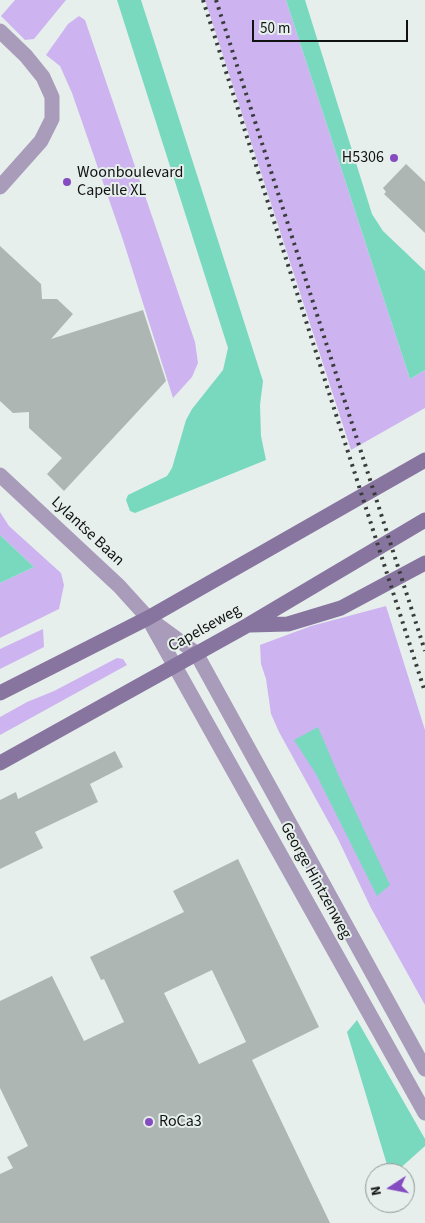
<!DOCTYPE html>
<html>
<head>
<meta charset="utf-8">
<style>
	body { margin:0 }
	#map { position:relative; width:425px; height:1223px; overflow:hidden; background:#e7efec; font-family:"Source Sans 3",sans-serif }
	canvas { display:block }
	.north { position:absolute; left:365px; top:1163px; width:50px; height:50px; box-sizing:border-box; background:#e7efec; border:1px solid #919795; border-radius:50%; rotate:259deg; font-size:14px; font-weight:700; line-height:20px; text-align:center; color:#101312 }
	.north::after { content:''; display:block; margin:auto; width:18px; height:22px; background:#854bc1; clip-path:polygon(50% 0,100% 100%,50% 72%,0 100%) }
	.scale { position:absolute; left:252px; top:20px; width:156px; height:22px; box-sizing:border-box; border:2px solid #101312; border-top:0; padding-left:6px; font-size:15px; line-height:18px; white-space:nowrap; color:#101312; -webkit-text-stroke:4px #e7efec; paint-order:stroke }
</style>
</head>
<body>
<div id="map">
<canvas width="425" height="1223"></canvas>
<div class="north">N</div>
<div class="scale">50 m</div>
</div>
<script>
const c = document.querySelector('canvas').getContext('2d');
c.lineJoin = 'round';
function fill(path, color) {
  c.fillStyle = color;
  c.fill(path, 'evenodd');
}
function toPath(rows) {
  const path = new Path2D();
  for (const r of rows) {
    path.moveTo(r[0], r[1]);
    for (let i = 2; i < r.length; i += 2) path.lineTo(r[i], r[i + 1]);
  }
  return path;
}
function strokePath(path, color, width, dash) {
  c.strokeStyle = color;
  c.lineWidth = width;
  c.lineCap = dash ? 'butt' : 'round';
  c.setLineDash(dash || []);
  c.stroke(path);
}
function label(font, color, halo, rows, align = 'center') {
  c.font = font + ' "Source Sans 3",sans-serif';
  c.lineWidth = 4;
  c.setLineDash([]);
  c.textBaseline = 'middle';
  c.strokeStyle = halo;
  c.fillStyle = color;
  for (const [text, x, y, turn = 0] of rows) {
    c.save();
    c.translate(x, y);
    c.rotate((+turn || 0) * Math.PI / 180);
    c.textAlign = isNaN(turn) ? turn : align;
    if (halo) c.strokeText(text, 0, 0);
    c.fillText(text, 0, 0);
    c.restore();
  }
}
const green = toPath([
	[15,0,66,0,34,39,25,40,1,16],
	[205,0,286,0,410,379,425,370,425,408,351,450],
	[79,16,85,20,195,342,198,363,192,377,173,398,123,240,72,93,60,66,46,55,68,24],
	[0,512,9,526,61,573,64,585,59,609,0,638,0,583,34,567,0,535],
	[386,606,425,730,425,1005,371,908,338,839,279,732,271,714,266,679,261,664,260,645,311,626],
	[43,629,44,647,0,669,0,649],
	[117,658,123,659,127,665,0,735,0,717,27,702,54,691]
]);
const water = toPath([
	[117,0,141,0,263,381,260,405,261,436,266,460,135,513,130,511,126,500,128,495,167,476,172,468,186,420,192,409,223,370,228,348],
	[286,0,305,0,372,214,383,231,425,271,425,370,410,379],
	[0,535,34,567,0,583],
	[318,727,338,774,390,885,377,896,316,774,294,740],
	[357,1020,425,1139,425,1146,396,1172,388,1168,347,1032]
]);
const building = toPath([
	[406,164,425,182,425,233,384,194,386,192,383,188],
	[0,246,41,284,42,299,57,299,73,314,51,339,143,310,166,381,64,491,47,474,62,458,29,428,29,412,13,413,0,401],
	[115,751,123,767,90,784,98,802,35,832,43,848,0,869,0,800,16,792,18,799],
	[238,859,319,1027,252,1060,330,1223,0,1223,0,1174,13,1168,7,1157,28,1146,0,1088,0,1001,52,976,84,1041,124,1022,104,979,101,980,90,957,184,912,173,891],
	[212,970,246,1042,199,1064,164,993]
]);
const minor = toPath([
	[0,31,26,56,43,77,52,97,52,119,41,141,0,187],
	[0,475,119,586,148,618]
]);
const tertiary = toPath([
	[148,618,425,1113],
	[151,620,196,653,425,1069]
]);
const secondary = toPath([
	[250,625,288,624,341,608,425,563],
	[0,693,148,618,425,460],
	[0,763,248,625,425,520]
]);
const rail = toPath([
	[203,0,425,692],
	[216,0,425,651]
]);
const markers = [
	[394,158,5,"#854bc1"],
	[67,182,5,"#854bc1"],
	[149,1122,5,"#854bc1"]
];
const poiNames = [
	["H5306",384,158,"right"],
	["Woonboulevard",77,173],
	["Capelle XL",77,191],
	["RoCa3",159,1122]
];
const streetNames = [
	["Lylantse Baan",87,532,43],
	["Capelseweg",205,629,-29],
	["George Hintzenweg",315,881,61]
];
fill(green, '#cdb4f0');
fill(water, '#79d9bf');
fill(building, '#aeb6b3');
strokePath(minor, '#a89cba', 15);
strokePath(tertiary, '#a89cba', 15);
strokePath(secondary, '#8775a0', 15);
strokePath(rail, '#383c3b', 4, [2.5, 5]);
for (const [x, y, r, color] of markers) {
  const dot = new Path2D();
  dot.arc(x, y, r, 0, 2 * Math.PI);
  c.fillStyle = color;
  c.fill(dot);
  strokePath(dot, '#e7efec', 2);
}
label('16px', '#101312', '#e7efec', poiNames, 'left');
label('16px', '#101312', '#e7efec', streetNames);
</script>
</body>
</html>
